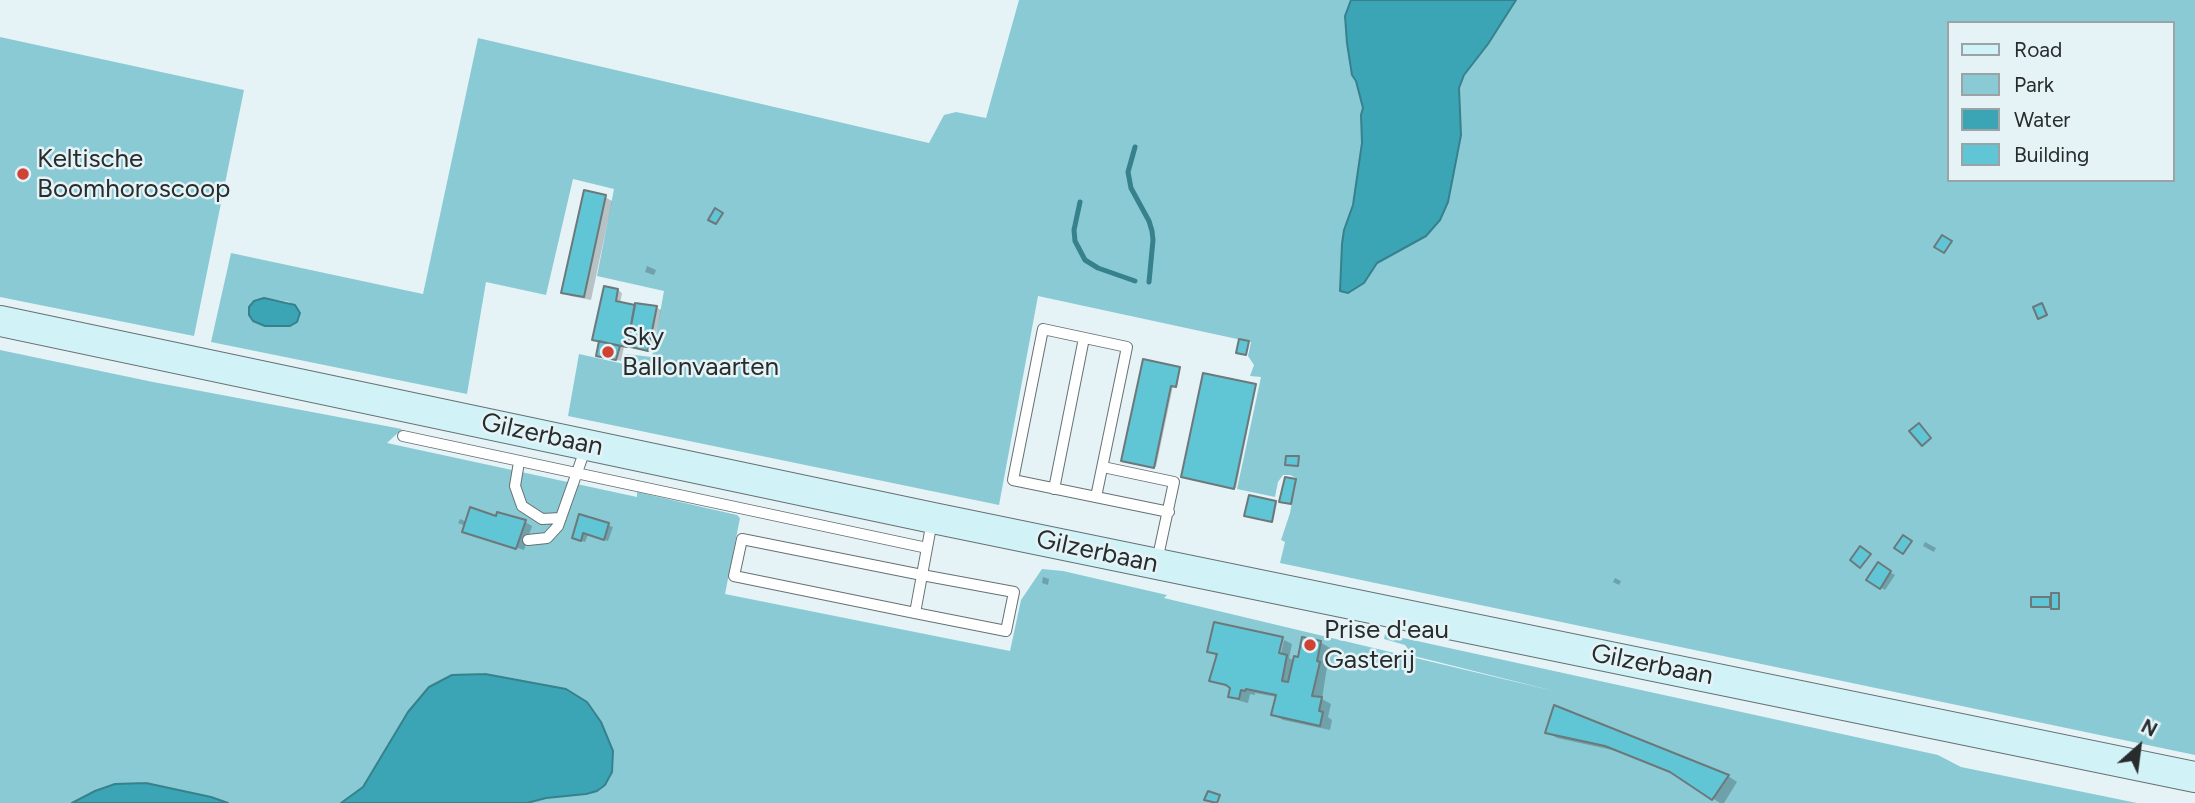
<!DOCTYPE html>
<html>
<head>
<meta charset="utf-8">
<style>
	body { margin:0 }
	#map { position:relative; width:2195px; height:803px; overflow:hidden; background:#e6f3f6; font-family:Figtree,sans-serif }
	canvas { display:block }
	.legend { position:absolute; left:1947px; top:21px; width:228px; height:161px; box-sizing:border-box; background:#e6f3f6; border:2px solid #9aa3a6; margin:0; padding:9px 12px; list-style:none; font-size:21px; color:#272c2d }
	.legend li { display:flex; align-items:center; gap:14px; height:35px }
	.legend b { width:35px; border:2px solid #9aa3a6 }
	.north { position:absolute; left:2104px; top:712px; width:70px; height:70px; -webkit-text-stroke:5px #e6f3f6; paint-order:stroke; rotate:28deg; font-size:19px; font-weight:700; line-height:28px; text-align:center; color:#272c2d }
	.north::after { content:''; display:block; margin:auto; width:24px; height:32px; background:#272c2d; clip-path:polygon(50% 0,100% 100%,50% 72%,0 100%) }
</style>
</head>
<body>
<div id="map">
<canvas width="2195" height="803"></canvas>
<ul class="legend">
<li><b style="height:9px;background:#d1f2f7"></b>Road</li>
<li><b style="height:19px;background:#8acad5"></b>Park</li>
<li><b style="height:19px;background:#3ca5b5"></b>Water</li>
<li><b style="height:19px;background:#60c6d6"></b>Building</li>
</ul>
<div class="north">N</div>
</div>
<script>
const c = document.querySelector('canvas').getContext('2d');
c.lineJoin = 'round';
function fill(path, color) {
  c.fillStyle = color;
  c.fill(path, 'evenodd');
}
function toPath(rows) {
  const path = new Path2D();
  for (const r of rows) {
    path.moveTo(r[0], r[1]);
    for (let i = 2; i < r.length; i += 2) path.lineTo(r[i], r[i + 1]);
  }
  return path;
}
function strokePath(path, color, width, dash) {
  c.strokeStyle = color;
  c.lineWidth = width;
  c.lineCap = dash ? 'butt' : 'round';
  c.setLineDash(dash || []);
  c.stroke(path);
}
function label(font, color, halo, rows, align = 'center') {
  c.font = font + ' Figtree,sans-serif';
  c.lineWidth = 5;
  c.setLineDash([]);
  c.textBaseline = 'middle';
  c.strokeStyle = halo;
  c.fillStyle = color;
  for (const [text, x, y, turn = 0] of rows) {
    c.save();
    c.translate(x, y);
    c.rotate((+turn || 0) * Math.PI / 180);
    c.textAlign = isNaN(turn) ? turn : align;
    if (halo) c.strokeText(text, 0, 0);
    c.fillText(text, 0, 0);
    c.restore();
  }
}
const green = toPath([
	[1019,0,2195,0,2195,755,1280,563,1285,542,1281,540,1290,513,1296,478,1290,475,1283,475,1278,482,1275,497,1237,489,1261,377,1250,376,1254,365,1248,356,1251,342,1038,296,999,505,568,416,579,354,624,364,626,354,652,357,664,291,597,276,614,189,573,179,546,295,486,282,467,394,211,342,231,253,423,294,478,38,929,143,944,115,956,112,986,118],
	[1948,23,2172,23,2172,180,1948,180],
	[264,298,290,302,265,326,253,321,249,315,249,311],
	[0,37,244,90,194,336,0,297],
	[0,350,153,382,402,429,387,443,637,497,637,492,737,515,740,518,725,594,1010,651,1021,600,1042,569,1063,571,1167,595,1164,598,1558,692,1414,656,1405,645,1384,639,1385,634,1938,755,1961,767,2137,803,0,803]
]);
const water = toPath([
	[1351,0,1516,0,1488,44,1464,75,1459,88,1461,135,1448,202,1440,220,1426,236,1377,263,1364,283,1348,293,1340,291,1342,244,1344,230,1353,205,1362,143,1361,115,1363,108,1356,81,1352,75,1347,43,1345,16,1351,0],
	[264,298,295,305,300,313,297,322,290,326,265,326,253,321,249,315,249,307,254,301,264,298],
	[485,674,566,689,587,702,601,722,613,751,612,772,605,785,597,791,586,794,546,798,527,803,341,803,363,787,408,712,429,687,452,675,485,674],
	[146,783,211,797,228,803,72,803,95,791,115,784,146,783]
]);
const shadow = toPath([
	[605,197,612,201,591,300,570,296,563,292],
	[647,266,656,270,654,275,645,272],
	[618,290,622,293,620,304,657,308,661,310,652,352,624,347,621,361,598,355],
	[1179,369,1177,387,1173,386,1156,467,1125,461],
	[1256,386,1236,488,1184,477],
	[1295,481,1292,504,1283,502],
	[1250,497,1277,503,1273,522,1248,516],
	[581,516,613,527,608,541,588,535,585,542,579,540],
	[497,518,525,522,532,526,524,550,470,533,470,534,464,531,466,526,458,523,460,519,467,522],
	[1925,542,1936,548,1934,552,1923,546],
	[1878,565,1895,575,1885,590,1869,579],
	[1043,577,1049,579,1048,585,1042,583],
	[1615,578,1621,581,1619,585,1613,582],
	[2058,595,2060,609,2033,606,2033,599,2052,599],
	[1215,624,1283,639,1280,639,1276,662,1279,662,1284,640,1292,644,1289,658,1294,661,1320,642,1330,648,1322,699,1331,704,1328,717,1332,720,1330,730,1283,720,1273,714,1277,697,1255,693,1255,695,1250,694,1248,703,1240,701,1230,696,1232,688,1212,681,1218,657,1209,651],
	[1555,708,1728,776,1737,782,1724,803,1720,803,1678,776,1617,751,1557,738,1547,732]
]);
const stream = toPath([
	[1135,147,1128,172,1131,188,1149,221,1152,231,1153,240,1149,282],
	[1080,202,1074,230,1075,241,1085,260,1098,268,1135,281]
]);
const building = toPath([
	[584,190,606,195,584,297,561,293,584,190],
	[715,208,723,213,716,224,708,220,715,208],
	[1942,235,1952,241,1944,253,1934,247,1942,235],
	[604,286,618,289,616,301,635,305,627,347,592,340,604,286],
	[635,303,657,306,648,351,627,346,635,303],
	[2042,303,2047,315,2038,319,2033,307,2042,303],
	[1239,339,1249,341,1246,355,1236,353,1239,339],
	[599,341,620,346,616,360,596,356,599,341],
	[1143,359,1180,367,1176,387,1171,386,1154,468,1121,461,1143,359],
	[1203,373,1256,384,1234,489,1181,477,1203,373],
	[1919,423,1931,438,1922,446,1909,431,1919,423],
	[1286,456,1299,456,1298,466,1285,465,1286,456],
	[1285,477,1296,479,1291,504,1279,502,1285,477],
	[1249,495,1276,501,1272,522,1244,516,1249,495],
	[470,507,496,516,497,512,526,520,516,549,462,532,470,507],
	[579,514,609,523,604,540,583,533,581,541,572,538,579,514],
	[1903,535,1912,541,1903,554,1894,548,1903,535],
	[1860,546,1871,554,1860,568,1850,560,1860,546],
	[1878,562,1891,571,1880,589,1866,580,1878,562],
	[2051,593,2059,593,2059,609,2051,609,2051,593],
	[2031,597,2050,597,2050,607,2031,607,2031,597],
	[1214,622,1283,637,1279,653,1287,655,1282,681,1288,682,1294,656,1298,657,1302,637,1321,641,1317,661,1320,662,1312,696,1322,697,1319,711,1323,712,1320,726,1271,715,1276,695,1246,689,1245,691,1241,690,1239,699,1228,697,1230,688,1226,685,1209,681,1217,654,1207,652,1214,622],
	[1554,705,1729,775,1712,800,1670,772,1605,746,1545,733,1554,705],
	[1208,791,1220,795,1217,803,1204,800,1208,791]
]);
const lane = toPath([
	[403,436,927,548],
	[519,462,515,486,522,506,542,519,561,518],
	[1103,467,1174,482,1157,561],
	[1054,489,1084,338],
	[1096,497,1127,347,1043,329,1013,480,1169,512],
	[528,540,547,538,558,526,586,447],
	[915,613,734,576,742,539,922,575,915,613,1006,631,1014,592,922,575,932,521]
]);
const secondary = toPath([
	[0,321,933,518,2195,777]
]);
const markers = [
	[23,174,7,"#d04334"],
	[608,352,7,"#d04334"],
	[1310,645,7,"#d04334"]
];
const poiNames = [
	["Keltische",37,159],
	["Boomhoroscoop",37,189],
	["Sky",622,337],
	["Ballonvaarten",622,367],
	["Prise d'eau",1324,630],
	["Gasterij",1324,660]
];
const streetNames = [
	["Gilzerbaan",542,435,12],
	["Gilzerbaan",1097,552,12],
	["Gilzerbaan",1652,665,11]
];
fill(green, '#8acad5');
fill(water, '#3ca5b5');
strokePath(water, '#36818c', 2);
fill(shadow, '#0003');
strokePath(stream, '#36818c', 5);
fill(building, '#60c6d6');
strokePath(building, '#6c787a', 2);
strokePath(lane, '#657173', 12);
strokePath(secondary, '#657173', 32);
strokePath(lane, '#fff', 10);
strokePath(secondary, '#d1f2f7', 30);
for (const [x, y, r, color] of markers) {
  const dot = new Path2D();
  dot.arc(x, y, r, 0, 2 * Math.PI);
  c.fillStyle = color;
  c.fill(dot);
  strokePath(dot, '#e6f3f6', 2.5);
}
label('26px', '#272c2d', '#e6f3f6', poiNames, 'left');
label('26px', '#272c2d', '#e6f3f6', streetNames);
</script>
</body>
</html>
